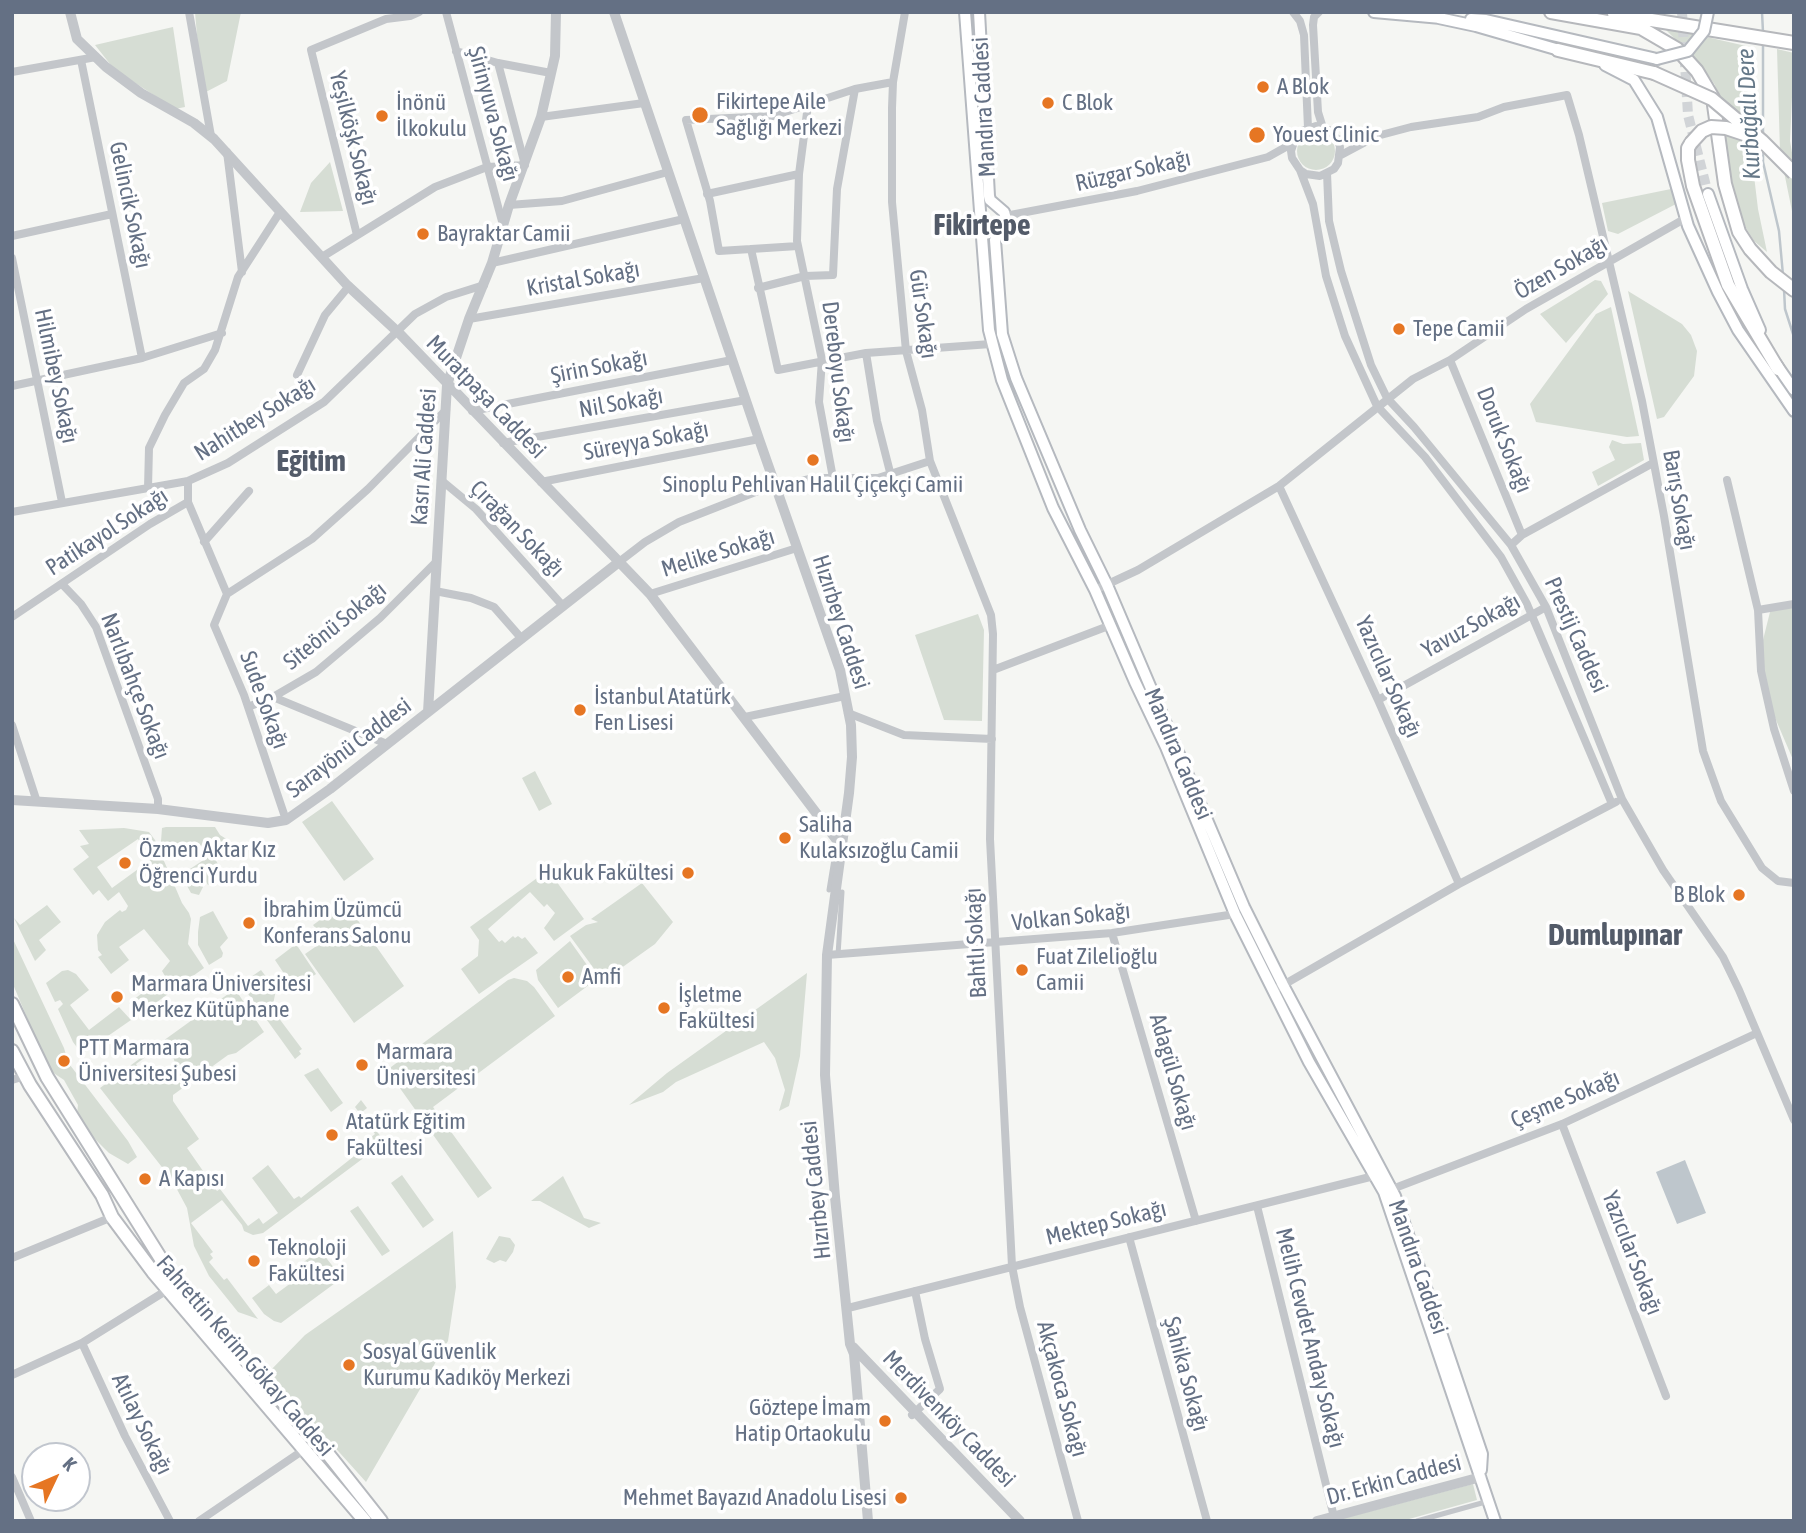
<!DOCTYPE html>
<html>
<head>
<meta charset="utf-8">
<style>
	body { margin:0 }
	#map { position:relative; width:1806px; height:1533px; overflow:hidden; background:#f5f6f3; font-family:"Asap Condensed",sans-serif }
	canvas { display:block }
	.frame { position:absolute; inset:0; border:14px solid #647084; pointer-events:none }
	.north { position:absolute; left:21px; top:1442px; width:70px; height:70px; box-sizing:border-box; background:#fff; border:2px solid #c1c6ce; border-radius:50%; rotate:46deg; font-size:19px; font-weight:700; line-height:28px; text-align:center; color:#647084 }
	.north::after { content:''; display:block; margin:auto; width:24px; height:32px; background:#e67623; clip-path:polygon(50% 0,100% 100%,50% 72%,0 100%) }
</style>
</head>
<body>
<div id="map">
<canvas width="1806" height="1533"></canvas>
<div class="frame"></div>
<div class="north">K</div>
</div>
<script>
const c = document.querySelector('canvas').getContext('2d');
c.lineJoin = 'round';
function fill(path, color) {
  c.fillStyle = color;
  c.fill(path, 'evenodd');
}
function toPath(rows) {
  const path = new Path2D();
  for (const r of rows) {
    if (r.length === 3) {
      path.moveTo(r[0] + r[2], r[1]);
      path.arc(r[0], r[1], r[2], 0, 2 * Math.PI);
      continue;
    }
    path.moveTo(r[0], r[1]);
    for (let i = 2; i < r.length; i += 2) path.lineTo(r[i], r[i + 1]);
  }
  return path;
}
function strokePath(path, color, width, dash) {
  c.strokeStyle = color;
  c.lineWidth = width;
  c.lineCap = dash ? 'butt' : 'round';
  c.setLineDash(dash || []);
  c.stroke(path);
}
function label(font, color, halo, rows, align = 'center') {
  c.font = font + ' "Asap Condensed",sans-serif';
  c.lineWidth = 7;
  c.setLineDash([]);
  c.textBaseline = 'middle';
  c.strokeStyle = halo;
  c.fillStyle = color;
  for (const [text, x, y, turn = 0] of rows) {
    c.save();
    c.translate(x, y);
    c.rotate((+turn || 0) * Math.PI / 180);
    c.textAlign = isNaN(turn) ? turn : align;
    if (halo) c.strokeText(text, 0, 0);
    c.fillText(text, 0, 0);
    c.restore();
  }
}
const green = toPath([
	[195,12,241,12,227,81,202,94],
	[173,27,185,107,175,109,114,69,95,45],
	[1663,27,1746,46,1749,134,1758,209,1767,252,1754,241,1746,228,1731,191,1727,152,1715,85,1701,65],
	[1777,49,1794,53,1790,141,1794,164,1794,221,1780,152],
	[1316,151,19],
	[330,162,343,211,300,212,311,183],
	[1671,189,1676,204,1618,234,1608,231,1602,203],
	[1595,280,1601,281,1608,294,1566,343,1540,314],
	[1628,291,1682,324,1691,335,1697,351,1694,376,1664,417,1657,419],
	[1611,307,1639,436,1627,437,1536,422,1530,404,1596,314],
	[1612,440,1623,444,1641,443,1644,460,1598,486,1592,472,1615,460,1609,447],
	[1794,605,1794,762,1767,699,1762,644,1771,608],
	[978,614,984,630,982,721,944,720,915,635],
	[535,771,552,804,539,811,522,778],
	[332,801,374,859,344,881,302,822],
	[166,827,215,827,220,835,228,840,211,852,222,871,217,874,219,879,208,885,198,869,194,871,203,887,199,895,191,893,181,875,208,857,199,843,189,849,187,847,172,859,168,858,161,841,162,828],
	[124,828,149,832,155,840,182,903,189,913,191,919,188,944,204,968,139,1015,129,1003,165,976,162,971,170,961,144,929,119,947,129,960,111,974,98,957,102,955,98,950,97,935,105,922,120,910,122,912,126,910,128,906,119,892,108,901,99,890,93,895,73,869,89,857,80,846,89,844,79,830],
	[138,839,152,859,112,888,97,867],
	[548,870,584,919,554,941,544,928,555,913,547,904,544,907,530,892,488,929,499,942,502,940,505,943,513,936,515,938,518,936,522,939,525,937,538,953,479,994,461,969,478,956,479,940,470,927],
	[642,883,673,922,655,944,603,981,570,936,586,925,598,922,591,919],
	[345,902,404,986,354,1023,305,954,318,945,319,932,313,925],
	[47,905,61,922,39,940,46,950,35,961,14,918,20,925],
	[213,911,228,938,220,947,223,953,222,957,209,965,198,945,198,932,200,917],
	[12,937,64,1048,66,1055,59,1058,62,1068,70,1065,128,1141,137,1157,128,1164,109,1153,94,1138,77,1114,78,1105,64,1080,52,1072,44,1058,12,982],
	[570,941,597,979,558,1008,538,980,536,970],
	[296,944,316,974,301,985,289,981,275,960],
	[68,970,76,974,89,990,70,1005,89,1030,119,1007,131,1020,82,1054,73,1042,58,1009,63,1004,60,1000,55,1002,46,983,62,971],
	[261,970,276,990,272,1009,302,1049,299,1051,301,1054,295,1059,241,984],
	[807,973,800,1056,789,1106,779,1111,785,1090,775,1058,764,1042,676,1082,663,1092,629,1105,667,1073],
	[514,978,527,981,534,987,555,1016,433,1107,492,1188,478,1198,387,1070,508,980],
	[235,989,264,1032,236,1053,228,1055,173,1095,173,1101,199,1139,187,1148,217,1191,220,1189,248,1226,259,1218,263,1224,278,1213,252,1178,268,1165,294,1199,299,1196,301,1198,372,1142,370,1138,375,1134,355,1107,361,1100,367,1108,362,1112,385,1142,263,1233,253,1235,244,1231,242,1225,222,1200,191,1223,213,1252,210,1254,213,1258,209,1262,224,1280,227,1278,258,1319,238,1312,209,1276,194,1246,187,1208,172,1180,100,1088,146,1054,147,1056,136,1064,138,1068,150,1075,174,1076,178,1071,173,1057,164,1045,159,1049,156,1046],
	[318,1068,343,1103,331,1112,304,1075],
	[402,1175,434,1220,423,1228,391,1183],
	[563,1176,584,1218,601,1223,589,1228,540,1201,531,1201],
	[358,1206,390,1251,382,1256,350,1211],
	[453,1231,456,1287,448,1341,366,1482,268,1373,305,1335],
	[499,1236,510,1238,515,1245,513,1252,506,1262,500,1260,494,1263,486,1259],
	[320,1250,342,1278,281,1323,274,1321,264,1314,252,1298,269,1285,276,1294,295,1280,290,1272],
	[1473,1484,1477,1500,1402,1521,1341,1519]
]);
const water = toPath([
	[1685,1160,1706,1213,1677,1224,1656,1172]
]);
const stream = toPath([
	[1762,12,1763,32],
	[1763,42,1763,137],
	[1763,147,1763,162,1779,231,1783,275],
	[1784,289,1785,309,1794,337]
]);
const secondaryTunnel = toPath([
	[1682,12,1688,115,1708,194]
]);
const pedestrian = toPath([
	[829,890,837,841],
	[838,955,842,892],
	[1417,1521,1489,1501]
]);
const minor = toPath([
	[189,12,211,136],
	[446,12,503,225],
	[905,12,893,82,892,108,892,202,906,351,922,410,930,461,991,615,993,634,990,839,1012,1266,1020,1307,1078,1521],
	[1293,12,1300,21,1304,35,1308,128],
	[1319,12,1314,17,1313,25,1318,112,1323,128],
	[456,51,498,63,551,73],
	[81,60,142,358],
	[12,72,96,57],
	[893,82,855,89,773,116,686,120,710,201,719,251,751,249,778,370,866,353,991,344],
	[808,105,799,174,797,241,822,360,819,402,833,478],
	[541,117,644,103],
	[1338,140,1377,136,1411,127,1478,117,1504,107,1567,95,1579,135,1642,401,1664,516,1703,751,1721,801,1762,868,1778,881,1794,883],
	[227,152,242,272],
	[1341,155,1371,139],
	[1300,170,1306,174,1320,176,1334,169,1338,163,1340,147,1338,140,1329,130,1316,126,1301,131,1296,136,1291,151,1292,158,1300,170,1313,204,1326,276,1345,336,1377,406,1425,457,1501,557,1527,604,1612,804],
	[1327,173,1329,221,1341,271,1371,365,1387,398,1414,427,1511,545,1546,607,1622,799,1663,870,1723,957,1739,990,1794,1120],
	[707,194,799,174],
	[509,205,562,201,668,172],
	[1005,216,1137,191,1268,157,1293,143],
	[357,235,311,50,386,19,410,16,419,12],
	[12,236,112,214],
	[751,249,798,246],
	[322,257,435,187,487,167,525,165,498,63],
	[12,258,62,502],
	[492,263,684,219],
	[758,288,805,276,833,275,837,189,855,89],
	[469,319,704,278],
	[866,353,877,421,891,476],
	[1450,360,1522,535],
	[297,375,325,315,349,286],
	[12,386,142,358,222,333],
	[472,411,732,360],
	[503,443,746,400],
	[441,480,476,509,563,606],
	[1727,480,1758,610,1761,671,1774,729,1794,791],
	[188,481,188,502,227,594],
	[541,482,759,439],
	[1279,486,1378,700,1459,884],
	[148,488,149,448,165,415,184,383,204,369,215,350,238,277,280,212],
	[12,512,188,481,228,463,324,402,415,314,446,297,484,285],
	[204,542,249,491],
	[1511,545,1522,535,1653,463],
	[619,562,645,542,679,522,758,491,814,478,878,478,930,461],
	[62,584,81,604,96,627,158,799,158,809],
	[1095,590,1138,570,1279,486,1413,379,1450,360,1526,309,1686,218],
	[435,591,471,598,494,607,522,639],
	[227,594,312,539,368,489,446,410],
	[227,594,214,625,244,695,286,820],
	[650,594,797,548],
	[1758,610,1794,604],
	[12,617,150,524,188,502],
	[993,670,1111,625],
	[273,697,387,744],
	[1378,700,1546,607],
	[248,707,273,697,316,672,380,618,437,561],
	[848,713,904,735,992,739],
	[745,717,845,696],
	[12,725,37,802],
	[1112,933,1196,1221],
	[827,955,1112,933,1235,914],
	[1278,988,1459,884,1616,802],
	[12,1080,25,1076],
	[1562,1124,1666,1396],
	[1387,1191,1562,1124,1757,1033],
	[1257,1206,1335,1521],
	[1129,1237,1207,1521],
	[12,1258,112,1217],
	[848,1308,1374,1176],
	[82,1343,125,1436,170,1521],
	[12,1375,82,1343,172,1287],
	[912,1415,940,1389,925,1339,915,1291],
	[12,1477,31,1521],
	[199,1521,305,1449]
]);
const tertiary = toPath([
	[70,12,77,39,106,67,141,93,194,123,214,139,347,285,400,334,650,594,842,847],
	[614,12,759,439,840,670,851,725,852,757,849,793,827,955,825,1075,835,1197,850,1344,854,1354,868,1521],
	[428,712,447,385,469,319,492,263,509,205,541,117,555,56,556,12],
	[12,800,158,809,268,823,286,820,330,789,619,562],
	[853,1347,1020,1521],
	[1317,1521,1481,1477]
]);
const secondary = toPath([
	[965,12,989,330,1002,380,1053,508,1095,590,1135,682,1166,747,1235,914,1309,1062,1384,1192,1495,1521],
	[979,12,989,196,990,200,1004,212,1006,219,995,240,1002,334,1016,378,1080,530,1107,585,1244,907,1283,985,1395,1196,1482,1454,1481,1470],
	[1374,12,1441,18],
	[1434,17,1476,26,1566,52],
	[1471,19,1486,20,1657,59],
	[1605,65,1634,80,1657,117,1688,226,1718,292,1738,330,1794,411],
	[1708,194,1742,289,1760,330],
	[1776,364,1794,390]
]);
const primary = toPath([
	[12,1004,47,1077,176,1283,317,1440,381,1521],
	[12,1051,30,1085,102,1195,112,1217,153,1272,365,1521]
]);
const trunk = toPath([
	[1551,12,1641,28,1677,49,1697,71,1713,98,1725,184,1739,232,1750,249,1771,272,1794,290],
	[1614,14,1794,43],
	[1558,50,1654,73],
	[1691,143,1688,148,1688,160,1693,186,1728,285,1778,369]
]);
const secondaryBridge = toPath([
	[1657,59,1688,51,1704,31,1708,12]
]);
const trunkBridge = toPath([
	[1654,73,1712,99,1762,141,1794,173],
	[1691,143,1702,131,1711,127,1726,128,1753,137]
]);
const markers = [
	[1263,87,7,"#e67623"],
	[1048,103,7,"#e67623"],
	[700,115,9,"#e67623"],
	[382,116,7,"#e67623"],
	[1257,135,9,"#e67623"],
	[423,234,7,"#e67623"],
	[1399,329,7,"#e67623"],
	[813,460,7,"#e67623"],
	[580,710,7,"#e67623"],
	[785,838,7,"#e67623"],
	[125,863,7,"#e67623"],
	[688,873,7,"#e67623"],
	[1739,895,7,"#e67623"],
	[249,923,7,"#e67623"],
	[1022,970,7,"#e67623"],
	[568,977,7,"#e67623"],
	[117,997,7,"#e67623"],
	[664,1008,7,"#e67623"],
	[64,1061,7,"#e67623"],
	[362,1065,7,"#e67623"],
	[332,1135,7,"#e67623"],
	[145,1179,7,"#e67623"],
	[254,1261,7,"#e67623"],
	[349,1365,7,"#e67623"],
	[885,1421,7,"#e67623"],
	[901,1498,7,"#e67623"]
];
const poiNames = [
	["A Blok",1277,87],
	["Fikirtepe Aile",716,102],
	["Sağlığı Merkezi",716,128],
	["İnönü",396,103],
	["İlkokulu",396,129],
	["C Blok",1062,103],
	["Youest Clinic",1273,135],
	["Bayraktar Camii",437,234],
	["Tepe Camii",1413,329],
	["Sinoplu Pehlivan Halil Çiçekçi Camii",813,485,"center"],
	["İstanbul Atatürk",594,697],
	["Fen Lisesi",594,723],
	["Saliha",799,825],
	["Kulaksızoğlu Camii",799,851],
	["Özmen Aktar Kız",139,850],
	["Öğrenci Yurdu",139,876],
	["Hukuk Fakültesi",674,873,"right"],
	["B Blok",1725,895,"right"],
	["İbrahim Üzümcü",263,910],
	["Konferans Salonu",263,936],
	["Fuat Zilelioğlu",1036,957],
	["Camii",1036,983],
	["Amfi",582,977],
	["Marmara Üniversitesi",131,984],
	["Merkez Kütüphane",131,1010],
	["İşletme",678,995],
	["Fakültesi",678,1021],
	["PTT Marmara",78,1048],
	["Üniversitesi Şubesi",78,1074],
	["Marmara",376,1052],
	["Üniversitesi",376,1078],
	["Atatürk Eğitim",346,1122],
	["Fakültesi",346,1148],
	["A Kapısı",159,1179],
	["Teknoloji",268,1248],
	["Fakültesi",268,1274],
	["Sosyal Güvenlik",363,1352],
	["Kurumu Kadıköy Merkezi",363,1378],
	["Göztepe İmam",871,1408,"right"],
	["Hatip Ortaokulu",871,1434,"right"],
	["Mehmet Bayazıd Anadolu Lisesi",887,1498,"right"]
];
const streetNames = [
	["Mandıra Caddesi",984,107,-93],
	["Şirinyuva Sokağı",493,114,75],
	["Yeşilköşk Sokağı",353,138,76],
	["Rüzgar Sokağı",1133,171,-13],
	["Gelincik Sokağı",130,205,78],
	["Özen Sokağı",1561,268,-30],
	["Kristal Sokağı",583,279,-10],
	["Gür Sokağı",923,314,82],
	["Şirin Sokağı",599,367,-11],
	["Dereboyu Sokağı",838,372,83],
	["Hilmibey Sokağı",56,376,78],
	["Muratpaşa Caddesi",486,397,46],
	["Nil Sokağı",621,403,-10],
	["Nahitbey Sokağı",255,419,-32],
	["Doruk Sokağı",1504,440,68],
	["Süreyya Sokağı",646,441,-11],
	["Kasrı Ali Caddesi",424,457,-86],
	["Barış Sokağı",1679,500,80],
	["Çırağan Sokağı",517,529,46],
	["Patikayol Sokağı",107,532,-33],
	["Melike Sokağı",718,553,-17],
	["Hızırbey Caddesi",841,622,72],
	["Siteönü Sokağı",335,626,-39],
	["Yavuz Sokağı",1471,626,-29],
	["Prestij Caddesi",1576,635,66],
	["Yazıcılar Sokağı",1388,677,66],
	["Narlıbahçe Sokağı",135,686,69],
	["Sude Sokağı",264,700,70],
	["Sarayönü Caddesi",349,748,-37],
	["Mandıra Caddesi",1178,754,67],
	["Volkan Sokağı",1071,917,-6],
	["Bahtlı Sokağı",976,943,-93],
	["Adagül Sokağı",1173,1072,74],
	["Çeşme Sokağı",1565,1099,-23],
	["Hızırbey Caddesi",816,1190,-96],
	["Mektep Sokağı",1106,1223,-14],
	["Yazıcılar Sokağı",1632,1253,69],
	["Mandıra Caddesi",1418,1267,71],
	["Melih Cevdet Anday Sokağı",1310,1338,76],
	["Fahrettin Kerim Gökay Caddesi",245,1356,49],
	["Şahika Sokağı",1186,1374,75],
	["Akçakoca Sokağı",1062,1389,75],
	["Merdivenköy Caddesi",949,1419,46],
	["Atılay Sokağı",142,1424,64],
	["Dr. Erkin Caddesi",1394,1480,-15]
];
const waterNames = [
	["Kurbağalı Dere",1749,114,-93]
];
const districtNames = [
	["Fikirtepe",982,226],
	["Eğitim",311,462],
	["Dumlupınar",1615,936]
];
fill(green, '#d6ddd4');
fill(water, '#bec6cc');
strokePath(stream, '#bec6cc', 2.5);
strokePath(secondaryTunnel, '#d1d4d7', 10, [10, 5]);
strokePath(secondary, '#b5b9bf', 14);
strokePath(primary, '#b6b9be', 16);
strokePath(trunk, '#b6b8bc', 16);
strokePath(pedestrian, '#c3c6ca', 5);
strokePath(minor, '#c3c6ca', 8);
strokePath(tertiary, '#c3c6ca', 10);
strokePath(secondary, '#fff', 10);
strokePath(primary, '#fff', 12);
strokePath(trunk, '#fff', 12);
strokePath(secondaryBridge, '#b5b9bf', 14, []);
strokePath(trunkBridge, '#b6b8bc', 16, []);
strokePath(secondaryBridge, '#fff', 10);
strokePath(trunkBridge, '#fff', 12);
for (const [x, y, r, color] of markers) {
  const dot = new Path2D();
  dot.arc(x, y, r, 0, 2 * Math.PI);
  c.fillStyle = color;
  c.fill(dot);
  strokePath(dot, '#fff', 2.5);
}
label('23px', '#647084', '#fff', poiNames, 'left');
label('23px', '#647084', '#fff', streetNames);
label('italic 24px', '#657888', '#fff', waterNames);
label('bold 30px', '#535b69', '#fff', districtNames);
</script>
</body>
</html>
